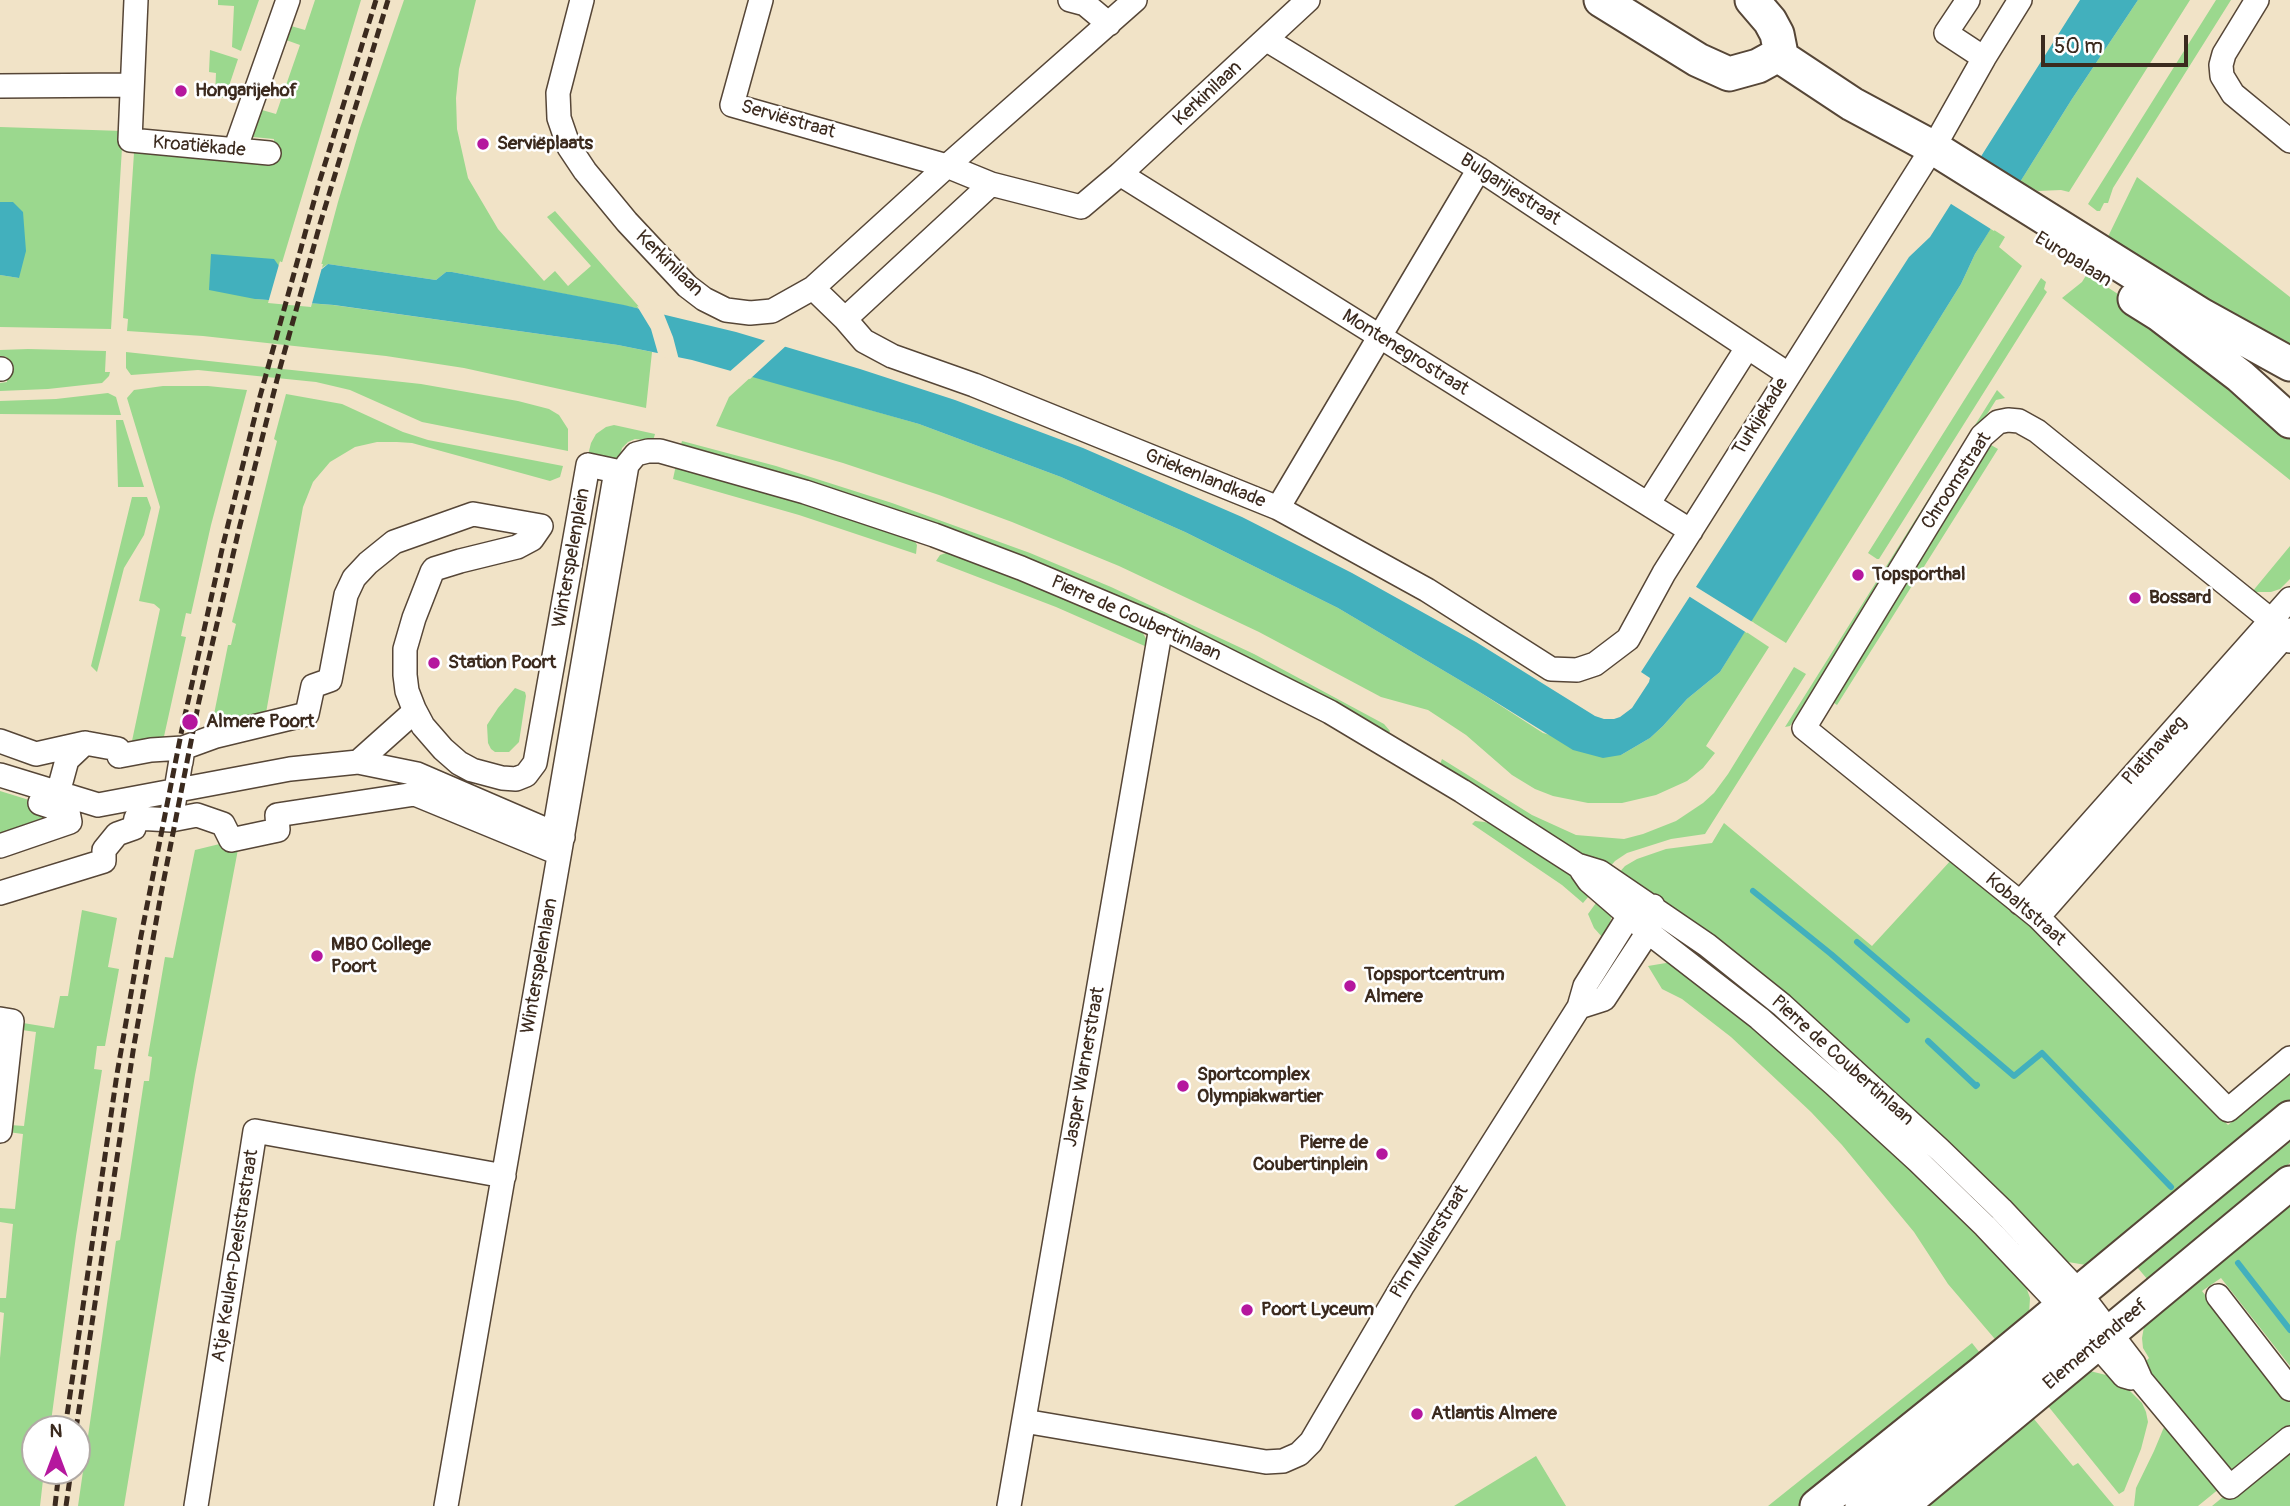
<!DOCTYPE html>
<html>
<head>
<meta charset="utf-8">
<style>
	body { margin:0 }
	#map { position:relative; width:2290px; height:1506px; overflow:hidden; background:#f1e3c7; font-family:Pangolin,sans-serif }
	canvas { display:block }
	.north { position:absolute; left:21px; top:1415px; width:70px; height:70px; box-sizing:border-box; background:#fff; border:2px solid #b1aaa5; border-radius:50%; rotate:0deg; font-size:19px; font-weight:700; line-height:28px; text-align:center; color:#3b2a1e }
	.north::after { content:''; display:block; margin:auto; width:24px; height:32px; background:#b5179e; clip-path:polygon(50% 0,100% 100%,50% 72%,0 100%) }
	.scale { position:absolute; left:2041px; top:35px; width:147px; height:32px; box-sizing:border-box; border:4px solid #3b2a1e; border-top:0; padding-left:9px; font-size:21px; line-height:24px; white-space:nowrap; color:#3b2a1e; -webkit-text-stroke:5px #fff; paint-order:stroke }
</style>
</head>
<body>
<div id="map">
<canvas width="2290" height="1506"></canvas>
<div class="north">N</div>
<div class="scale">50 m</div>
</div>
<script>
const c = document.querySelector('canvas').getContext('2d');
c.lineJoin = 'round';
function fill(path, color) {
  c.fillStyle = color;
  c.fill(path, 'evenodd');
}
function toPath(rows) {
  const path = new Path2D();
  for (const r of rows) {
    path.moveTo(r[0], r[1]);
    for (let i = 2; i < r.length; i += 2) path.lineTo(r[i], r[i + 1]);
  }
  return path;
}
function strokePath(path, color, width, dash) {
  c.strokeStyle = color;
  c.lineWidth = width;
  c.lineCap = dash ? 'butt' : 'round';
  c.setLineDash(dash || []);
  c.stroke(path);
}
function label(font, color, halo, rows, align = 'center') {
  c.font = font + ' Pangolin,sans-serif';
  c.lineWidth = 5;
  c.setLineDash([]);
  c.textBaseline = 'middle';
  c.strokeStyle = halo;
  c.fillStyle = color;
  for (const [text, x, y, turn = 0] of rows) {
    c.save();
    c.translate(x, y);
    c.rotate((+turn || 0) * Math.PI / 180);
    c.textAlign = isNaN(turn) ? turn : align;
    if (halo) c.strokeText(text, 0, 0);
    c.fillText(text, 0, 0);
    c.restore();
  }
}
const green = toPath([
	[218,0,259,0,241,51,232,47,234,6,218,5],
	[315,0,361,0,281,266,255,299,333,305,618,345,652,352,646,408,464,368,386,356,203,336,127,331,128,319,123,318,134,153,137,153,137,150,272,160,274,139,253,137,262,110,276,114,300,45,286,40,291,26,305,30],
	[404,0,476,0,459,69,456,98,457,129,468,178,498,229,544,281,555,271,568,286,591,266,547,217,555,211,641,309,452,272,446,272,436,280,328,264,320,269,338,202,360,128],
	[2138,0,2190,0,2069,192,2061,190,2038,191,2020,182,2072,99],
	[2216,0,2231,0,2113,188,2108,203,2104,203,2100,211,2097,211,2088,204],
	[210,50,238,59,225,98,215,97,216,73,209,72],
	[0,127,123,131,111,329,0,327,0,275,19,278,13,202,0,202],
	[2137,177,2290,297,2290,358,2103,247],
	[1991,228,2005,237,1999,247,2022,266,1786,643,1751,621,1961,284,1975,254],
	[2087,274,2135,305,2290,437,2290,480,2062,298,2082,282],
	[2041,278,2046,282,2044,289,2047,292,1879,559,1877,559,1868,553],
	[28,349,106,351,105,372,110,372,109,376,102,383,48,389,0,391,0,383,7,382,7,357,0,356,0,350],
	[126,352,421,384,518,401,549,409,559,415,568,429,568,451,422,422,350,390,316,382,198,370,131,375,126,368],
	[752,376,919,424,1061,477,1185,532,1338,608,1478,691,1543,733,1621,755,1650,738,1663,726,1687,699,1720,672,1745,631,1769,647,1706,746,1715,753,1703,768,1687,781,1656,795,1622,803,1588,803,1553,796,1535,789,1512,775,1466,735,1428,710,1381,697,1259,632,1119,566,1012,522,939,495,843,463,716,426,729,397],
	[163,386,208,386,247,390,211,525,191,614,186,613,181,636,186,637,161,750,129,755,160,609,154,604,139,601,160,507,127,398,134,390],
	[1997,390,2005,398,1996,400,1790,726,1785,727],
	[108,393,116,397,121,415,0,414,0,401,56,399],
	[286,394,342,404,403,432,428,440,563,466,560,477,550,481,412,443,397,442,377,442,355,447,330,462,313,482,303,507,264,724,210,734,228,645,231,645,236,624,232,622,277,441,274,439],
	[116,420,123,420,144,487,118,487],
	[614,425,655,434,653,441,635,439,628,442,622,448,619,461,588,455,591,443,596,434,606,427],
	[682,441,776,466,892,503,1030,553,1111,587,1254,654,1384,724,1390,731,1387,736,1252,662,680,448],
	[1991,445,1998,449,1837,705,1830,700],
	[676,465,761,488,912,537,917,545,916,554,799,515,673,479],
	[132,497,147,497,151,508,144,535,124,568,97,672,91,666],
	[2290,546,2290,579,2280,589,2271,592,2252,592],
	[952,551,1140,628,1148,642,1147,647,1056,607,936,561,940,555],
	[1794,667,1806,674,1705,834,1671,839,1627,853,1615,861,1607,870,1439,767,1442,759,1532,815,1576,835,1624,839,1643,834,1676,821,1703,803,1714,793,1728,774],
	[515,688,525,692,526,696,519,742,509,752,495,752,491,749,488,743,487,725,498,708],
	[0,791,68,812,0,846],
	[1475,821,1485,822,1512,832,1594,890,1583,903,1562,885,1472,824],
	[1724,823,1872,946,1953,858,2050,944,2228,1125,2290,1073,2290,1106,2086,1265,2068,1262,1941,1135,1818,1023,1683,914,1617,875,1625,866,1637,859,1666,849,1712,843],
	[240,839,195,1075,124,1506,78,1506,116,1241,120,1240,144,1081,149,1081,152,1057,148,1056,165,957,173,958,195,850],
	[1601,896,1612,913,1610,923,1603,938,1594,928,1588,914],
	[82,910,117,918,108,967,119,969,105,1046,97,1046,94,1069,102,1070,76,1236,50,1429,35,1429,35,1471,44,1471,40,1506,0,1506,0,1358,4,1313,0,1312,0,1298,6,1298,13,1224,0,1222,0,1208,15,1209,23,1134,8,1132,10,1125,24,1126,36,1032,22,1030,23,1023,54,1028,60,996,68,996],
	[1672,962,1749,1023,1877,1135,1967,1223,2025,1284,2030,1298,2029,1314,2000,1345,1948,1284,1914,1232,1842,1145,1811,1112,1731,1037,1682,999,1662,989,1648,966],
	[2290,1142,2290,1163,2153,1286,2137,1267],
	[2290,1198,2290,1366,2221,1278,2202,1291,2290,1402,2290,1431,2198,1506,2134,1506,2136,1488,2154,1451,2172,1408,2165,1401,2144,1363,2149,1358,2143,1348,2142,1338,2145,1321],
	[1972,1343,1984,1358,1805,1506,1768,1506],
	[2090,1371,2110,1376,2122,1383,2142,1403,2146,1412,2148,1422,2141,1449,2124,1491,2119,1494,2044,1401,2083,1372],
	[2029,1413,2073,1466,2078,1463,2114,1506,1916,1506],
	[2290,1445,2290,1506,2212,1506,2279,1451],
	[1536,1456,1566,1506,1454,1506]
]);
const water = toPath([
	[2080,0,2138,0,2072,99,1975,254,1961,284,1720,672,1687,699,1663,726,1650,738,1621,755,1603,758,1573,750,1478,691,1338,608,1185,532,1061,477,919,424,692,360,618,345,334,305,255,299,209,290,211,254,274,259,279,266,322,269,328,264,436,280,446,272,452,272,624,305,736,332,860,369,955,400,1083,448,1242,517,1352,573,1476,642,1595,716,1604,719,1614,719,1620,717,1632,708,1649,682,1650,678,1641,672,1909,257,1930,237],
	[0,202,13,202,23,212,26,251,19,278,0,275]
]);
const pier = toPath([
	[1961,182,2006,211,1994,231,1948,202],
	[280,261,281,262,323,264,311,307,268,303],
	[637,306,663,312,673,337,679,360,659,357,651,329],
	[768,338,788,344,750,379,728,373],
	[1693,585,1754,623,1747,633,1687,595]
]);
const stream = toPath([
	[1753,891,1831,954,1907,1020],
	[1857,942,2014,1076,2042,1053,2171,1187],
	[1928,1041,1976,1086,1977,1085],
	[2238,1263,2290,1330]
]);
const street = toPath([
	[136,0,130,140,269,153],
	[582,0,558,93,559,118,569,147,585,171,627,222,687,286,704,299,726,310,750,313,772,311,813,288,947,166,1135,0],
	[761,0,732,105,947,166,991,184],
	[1070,0,1085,4,1109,24],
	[1968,0,1946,33,1984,58],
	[2257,0,2224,54,2221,65,2222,76,2233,94,2290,141],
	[1267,40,1479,169,1788,374],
	[0,86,132,85],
	[235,150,288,0],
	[1120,174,1691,531],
	[813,288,845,319,864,341,892,356,974,385,1278,508,1427,590,1551,669,1577,670,1595,664,1628,639,1664,573,1940,136,1984,58,2020,0],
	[845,319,991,184,1081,207,1120,174,1308,0],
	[0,369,1,369],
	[588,465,616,471,551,850,415,794,277,815,278,830,231,840,223,824,197,815,171,820,183,748,216,736,307,714,313,686,330,680,346,595,354,578,368,563,394,542,473,514,541,526,532,539,517,547,460,561,434,569,432,572,414,618,405,649,405,675,407,691,414,709,423,726,443,749,459,763,472,770,502,778,516,779,526,775,535,763,588,465],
	[1648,504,1747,348],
	[1278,508,1479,169],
	[2290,641,2272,621,2037,431,2019,421,2008,420,1998,422,1982,436,1804,728,2038,917,2228,1110,2290,1058],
	[0,741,36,754,85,743,118,749,119,756,151,750,183,748,181,762],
	[358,762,415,711],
	[0,775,98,805,290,769,358,762,417,774,563,837],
	[58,793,67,760,85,743],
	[0,846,70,822,68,812,40,803],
	[1582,871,1589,881,1648,932,1759,1018,1834,1084,1918,1161,1985,1226,2091,1338,2124,1376,2131,1378],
	[0,893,104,861,104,850,117,834,134,828,136,818,171,820,173,807],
	[2020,903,2290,599],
	[2038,917,2290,630],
	[0,1019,12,1021,0,1131],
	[2218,1296,2290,1389],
	[1024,1421,1266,1462,1283,1461,1299,1454,1311,1442,1403,1285,1579,1007,1585,986,1629,916,1653,906,1648,932,1604,999,1579,1007],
	[196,1506,255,1131,504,1176],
	[446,1506,627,465,636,454,648,451,660,451,805,492,934,535,1021,568,1161,627,1330,712,1462,791,1577,865,1600,872,1707,945,1782,1005,1940,1150,2001,1209,2079,1292,2134,1364,2141,1380,2230,1487,2290,1438],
	[1009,1506,1161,627]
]);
const secondary = toPath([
	[1601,0,1698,60,1729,74,1758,66,1778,55,1780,49,1777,34,1770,21,1752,0],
	[1778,55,1852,104,1932,147,2201,315,2290,364],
	[2135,299,2159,314,2240,376,2290,421],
	[1817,1506,1981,1374,2290,1118],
	[1862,1506,2058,1341,2077,1313,2080,1298],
	[1901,1506,2290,1183]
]);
const rail = toPath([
	[65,1429,117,1074,141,936,183,724,223,545,259,400,319,183,376,0],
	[76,1429,134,1045,161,894,199,701,239,529,280,368,320,224,388,0],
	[55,1506,59,1471],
	[66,1506,71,1471]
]);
const markers = [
	[181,91,7,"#b5179e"],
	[483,144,7,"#b5179e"],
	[1858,575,7,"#b5179e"],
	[2135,598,7,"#b5179e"],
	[434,663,7,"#b5179e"],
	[190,722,9,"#b5179e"],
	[317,956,7,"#b5179e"],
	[1350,986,7,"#b5179e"],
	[1183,1086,7,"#b5179e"],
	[1382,1154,7,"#b5179e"],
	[1247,1310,7,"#b5179e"],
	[1417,1414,7,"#b5179e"]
];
const poiNames = [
	["Hongarijehof",195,91],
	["Serviëplaats",497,144],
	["Topsporthal",1872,575],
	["Bossard",2149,598],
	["Station Poort",448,663],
	["Almere Poort",206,722],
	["MBO College",331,945],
	["Poort",331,967],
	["Topsportcentrum",1364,975],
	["Almere",1364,997],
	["Sportcomplex",1197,1075],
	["Olympiakwartier",1197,1097],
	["Pierre de",1368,1143,"right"],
	["Coubertinplein",1368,1165,"right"],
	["Poort Lyceum",1261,1310],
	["Atlantis Almere",1431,1414]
];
const streetNames = [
	["Kerkinilaan",1208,94,-43],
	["Serviëstraat",788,120,16],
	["Kroatiëkade",199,147,5],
	["Bulgarijestraat",1510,190,33],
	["Europalaan",2073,260,32],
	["Kerkinilaan",669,264,44],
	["Montenegrostraat",1405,353,32],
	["Turkijekade",1761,417,-58],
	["Griekenlandkade",1205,479,22],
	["Chroomstraat",1957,481,-57],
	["Winterspelenplein",572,558,-80],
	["Pierre de Coubertinlaan",1136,619,24],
	["Platinaweg",2155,751,-48],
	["Kobaltstraat",2025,910,41],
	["Winterspelenlaan",540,966,-80],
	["Pierre de Coubertinlaan",1842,1061,42],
	["Jasper Warnerstraat",1085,1067,-80],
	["Pim Mulierstraat",1430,1242,-58],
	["Atje Keulen-Deelstrastraat",236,1256,-81],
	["Elementendreef",2096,1345,-40]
];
fill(green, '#9bd88e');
fill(water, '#42b0bd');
fill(pier, '#f1e3c7');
strokePath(stream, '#42b0bd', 6);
strokePath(street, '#564637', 26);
strokePath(secondary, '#564637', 37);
strokePath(street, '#fff', 23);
strokePath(secondary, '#fff', 33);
strokePath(rail, '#3b2a1e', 5, [10, 5]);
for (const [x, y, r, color] of markers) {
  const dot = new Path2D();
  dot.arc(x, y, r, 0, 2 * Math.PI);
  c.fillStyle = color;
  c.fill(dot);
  strokePath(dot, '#fff', 2.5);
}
label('bold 19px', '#3b2a1e', '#fff', poiNames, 'left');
label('19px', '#3b2a1e', '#fff', streetNames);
</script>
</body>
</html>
